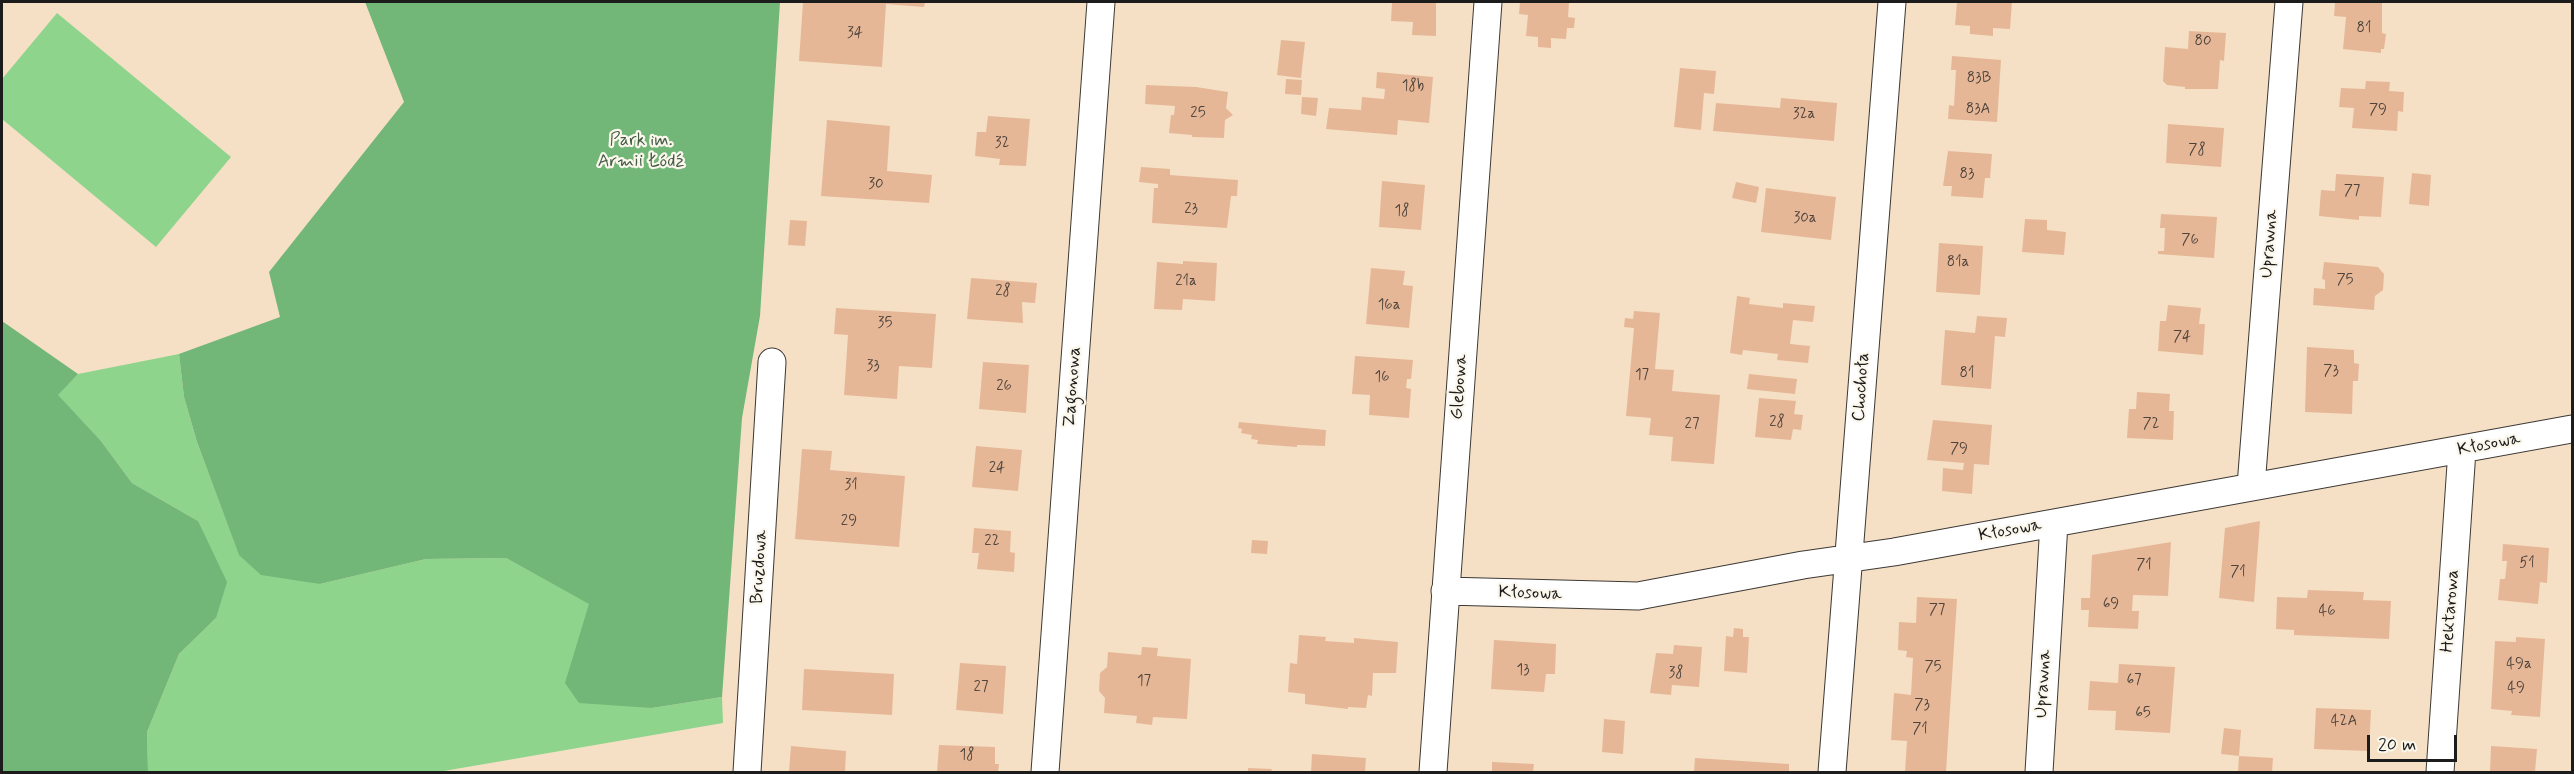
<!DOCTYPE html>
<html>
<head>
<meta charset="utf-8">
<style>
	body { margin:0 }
	#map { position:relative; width:2574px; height:774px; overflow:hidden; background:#f5e0c5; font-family:Mynerve,sans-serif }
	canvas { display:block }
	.frame { position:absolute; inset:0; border:3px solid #1c1c1c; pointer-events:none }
	.scale { position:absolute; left:2367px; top:735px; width:90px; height:27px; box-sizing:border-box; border:3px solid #1c1c1c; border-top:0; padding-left:8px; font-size:18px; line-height:21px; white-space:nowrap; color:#1c1c1c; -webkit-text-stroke:4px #fbf7ec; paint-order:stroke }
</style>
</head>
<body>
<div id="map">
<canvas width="2574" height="774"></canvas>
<div class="frame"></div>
<div class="scale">20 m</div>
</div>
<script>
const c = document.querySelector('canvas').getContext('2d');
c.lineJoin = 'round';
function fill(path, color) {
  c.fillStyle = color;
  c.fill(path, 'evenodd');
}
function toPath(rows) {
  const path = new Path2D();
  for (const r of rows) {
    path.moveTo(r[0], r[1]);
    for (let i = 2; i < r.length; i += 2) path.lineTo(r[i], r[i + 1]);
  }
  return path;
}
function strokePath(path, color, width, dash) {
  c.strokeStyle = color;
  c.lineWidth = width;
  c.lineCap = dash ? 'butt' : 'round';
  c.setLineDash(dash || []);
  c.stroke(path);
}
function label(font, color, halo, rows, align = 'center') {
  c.font = font + ' Mynerve,sans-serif';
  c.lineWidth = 4.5;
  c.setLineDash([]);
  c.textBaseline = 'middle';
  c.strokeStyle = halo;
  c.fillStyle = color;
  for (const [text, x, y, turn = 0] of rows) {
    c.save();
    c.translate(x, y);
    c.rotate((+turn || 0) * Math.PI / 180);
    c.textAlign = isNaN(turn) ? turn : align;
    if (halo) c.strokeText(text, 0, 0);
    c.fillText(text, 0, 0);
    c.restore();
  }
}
const green = toPath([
	[57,13,231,157,156,247,2,119,2,79],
	[179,354,184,397,197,442,239,554,320,584,426,559,506,558,590,604,566,683,652,708,722,697,723,723,438,772,148,772,147,732,179,654,216,618,198,521,132,483,101,441,57,395,78,374]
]);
const forest = toPath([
	[365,2,780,2,760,316,742,418,722,697,652,708,579,703,565,683,589,604,506,558,426,559,320,584,261,575,239,555,197,442,184,397,179,354,280,317,269,272,404,102],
	[2,321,78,374,58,395,101,441,132,483,198,521,227,582,216,618,179,654,147,732,148,772,2,772]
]);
const building = toPath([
	[803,2,925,2,924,7,886,4,882,67,799,61],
	[1392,2,1436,2,1436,36,1412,35,1413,22,1391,21],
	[1520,2,1569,2,1568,17,1575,18,1574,28,1567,28,1566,39,1551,38,1551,48,1538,47,1538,37,1526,36,1528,15,1519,14],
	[1957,2,2012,2,2010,29,1993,28,1993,36,1970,34,1970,26,1955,25],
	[2335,2,2382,2,2382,33,2386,34,2384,49,2381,49,2381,53,2343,49,2346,17,2334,16],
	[2189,31,2226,33,2224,61,2220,60,2218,89,2185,89,2185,87,2167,85,2163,81,2165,47,2188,49],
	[1281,40,1305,42,1301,78,1277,75],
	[1952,56,2001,60,1997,122,1948,119,1949,105,1954,106,1956,70,1951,70],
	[1680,68,1716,71,1714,94,1704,93,1701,130,1674,127],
	[1377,72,1433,77,1429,123,1398,120,1397,135,1326,129,1329,108,1361,110,1362,97,1384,99,1385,89,1376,88],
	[1286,79,1302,80,1301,95,1285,94],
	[2366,81,2390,82,2389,91,2404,92,2403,112,2398,111,2397,131,2352,128,2354,108,2339,107,2341,88,2365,89],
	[1146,85,1196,87,1228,92,1226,108,1233,115,1225,120,1224,138,1192,137,1192,135,1169,133,1171,115,1174,115,1175,106,1145,104],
	[1302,97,1318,98,1316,116,1301,114],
	[1781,98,1837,103,1834,141,1713,131,1716,103,1780,108],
	[988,116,1030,119,1026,166,999,165,1000,159,975,156,977,132,986,132],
	[827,120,890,126,887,171,932,175,929,203,821,196],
	[2168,124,2224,128,2221,167,2166,163],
	[1948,151,1992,154,1990,178,1985,178,1983,198,1951,196,1952,186,1943,186],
	[1141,167,1170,169,1170,175,1238,180,1237,196,1231,196,1227,228,1152,223,1154,188,1158,188,1158,184,1139,182],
	[2412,173,2431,175,2429,206,2409,204],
	[2336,174,2384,177,2381,217,2359,216,2359,220,2319,216,2321,190,2335,191],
	[1382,181,1425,185,1421,230,1379,227],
	[1736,182,1759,187,1756,203,1732,198],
	[1766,188,1836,197,1831,240,1761,232],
	[2161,214,2217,217,2214,258,2158,254,2158,251,2164,251,2165,228,2160,228],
	[2025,219,2047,220,2047,230,2066,232,2064,255,2022,252],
	[790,220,807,221,805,246,788,245],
	[1939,243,1983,246,1980,295,1936,292],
	[1183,261,1217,263,1215,301,1183,299,1182,310,1154,309,1157,262,1183,264],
	[2324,262,2378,267,2384,274,2383,290,2375,296,2374,310,2313,305,2314,288,2325,289,2325,280,2322,279],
	[1371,268,1405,271,1403,285,1413,286,1409,328,1366,324],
	[971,278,1037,283,1035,303,1022,302,1023,323,967,319],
	[1737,296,1750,298,1749,304,1783,308,1783,303,1815,306,1813,322,1793,320,1790,344,1810,346,1808,363,1777,360,1778,354,1743,350,1742,355,1730,353],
	[2168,305,2201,308,2199,324,2205,324,2203,355,2158,351,2160,321,2166,321],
	[836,308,936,314,932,368,899,366,897,399,844,395,848,335,834,334],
	[1634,311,1660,313,1655,369,1674,370,1672,391,1720,395,1714,464,1671,461,1673,437,1649,435,1651,418,1626,416,1634,328,1624,327,1625,318,1633,319],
	[1977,316,2007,318,2005,337,1995,336,1991,389,1941,385,1945,330,1975,333],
	[2307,347,2354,350,2354,363,2359,364,2358,381,2353,381,2352,414,2305,412],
	[1355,356,1413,360,1411,379,1407,379,1406,388,1411,389,1409,418,1369,415,1370,395,1352,394],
	[983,362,1029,365,1026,413,979,409],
	[1749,374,1797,379,1795,394,1747,389],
	[2137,392,2170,394,2169,411,2174,411,2173,440,2127,438,2129,409,2136,409],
	[1759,398,1796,401,1794,414,1803,415,1801,430,1793,429,1791,440,1755,437],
	[1933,420,1992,425,1989,465,1974,464,1972,494,1942,491,1943,468,1963,470,1964,463,1927,460],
	[1239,422,1326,430,1325,446,1297,445,1297,447,1257,444,1258,440,1251,439,1252,435,1241,433,1242,429,1238,428],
	[976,446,1022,450,1018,491,972,487],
	[802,449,832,451,830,470,905,476,899,547,795,539],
	[2260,521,2254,602,2219,598,2225,528],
	[974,528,1011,531,1010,552,1015,553,1014,572,977,569,979,553,972,553],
	[1252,540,1268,541,1267,554,1251,553],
	[2171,542,2168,596,2133,595,2132,611,2139,611,2138,629,2088,627,2089,610,2081,610,2081,598,2090,598,2092,555],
	[2503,544,2549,548,2547,583,2540,582,2538,604,2498,600,2500,579,2505,579,2507,561,2502,561],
	[2308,590,2364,592,2363,600,2391,601,2389,639,2294,635,2294,630,2276,629,2277,597,2307,598],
	[1917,597,1957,599,1946,772,1905,772,1907,741,1891,740,1894,693,1911,695,1913,658,1906,657,1907,651,1898,650,1899,622,1916,623],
	[1734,628,1743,629,1743,637,1749,637,1747,673,1724,671,1726,636,1733,637],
	[1299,635,1326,637,1325,641,1354,643,1354,638,1398,642,1396,673,1373,673,1372,696,1368,695,1366,708,1348,707,1348,709,1305,704,1305,694,1288,692,1290,663,1297,664],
	[2516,637,2545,639,2540,717,2511,715,2512,711,2491,709,2495,641,2516,642],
	[1494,640,1556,644,1555,674,1546,674,1544,692,1491,689],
	[1674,645,1702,647,1699,687,1672,685,1671,695,1650,693,1656,653,1673,654],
	[1142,647,1158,648,1157,656,1191,659,1187,719,1153,717,1152,725,1136,723,1137,716,1104,713,1105,698,1099,691,1100,673,1107,667,1108,652,1141,655],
	[960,663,1006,666,1003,714,956,710],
	[2119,664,2175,667,2170,733,2115,730,2116,711,2088,710,2090,681,2118,683],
	[804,669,894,674,892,715,802,710],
	[2316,708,2371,710,2369,751,2314,749],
	[1604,719,1625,721,1623,754,1602,752],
	[2224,728,2241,730,2239,756,2221,754],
	[939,745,995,747,995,764,999,764,998,772,937,772],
	[791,746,846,751,845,772,789,772],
	[2491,746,2537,749,2535,772,2490,772],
	[1312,754,1366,758,1365,772,1311,772],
	[2239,756,2273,758,2272,772,2238,772],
	[1695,758,1789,764,1789,772,1694,772],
	[1492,762,1534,764,1533,772,1492,772],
	[1248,768,1272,769,1271,772,1248,772]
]);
const minor = toPath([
	[2251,486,2289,2],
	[1445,591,1638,596,1803,565,1894,552,2572,429],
	[747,772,772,362],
	[1045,772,1101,2],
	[1433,772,1488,2],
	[1832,772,1892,2],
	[2039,772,2054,523],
	[2440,772,2462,450]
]);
const numberNames = [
	["81",2364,29],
	["34",855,34],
	["80",2203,42],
	["83B",1979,79],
	["18b",1413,87],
	["83A",1978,110],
	["79",2378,111],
	["25",1198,114],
	["32a",1804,115],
	["32",1002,144],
	["78",2197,151],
	["83",1967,175],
	["30",876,185],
	["77",2352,192],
	["23",1191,210],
	["18",1402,212],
	["30a",1805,219],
	["76",2190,241],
	["81a",1958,263],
	["75",2345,281],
	["21a",1186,282],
	["28",1003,292],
	["16a",1389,306],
	["35",885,324],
	["74",2182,338],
	["33",873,367],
	["73",2331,372],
	["81",1967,374],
	["17",1642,376],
	["16",1382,378],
	["26",1004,387],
	["28",1777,423],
	["27",1692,425],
	["72",2151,425],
	["79",1959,450],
	["24",997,469],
	["31",851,486],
	["29",849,522],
	["22",992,542],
	["51",2527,564],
	["71",2144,566],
	["71",2238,573],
	["69",2111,605],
	["77",1937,611],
	["46",2327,612],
	["49a",2519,665],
	["75",1933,668],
	["13",1523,671],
	["38",1676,674],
	["67",2134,681],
	["17",1144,682],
	["27",981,688],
	["49",2516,689],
	["73",1922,706],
	["65",2143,714],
	["42A",2344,722],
	["71",1920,730],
	["18",967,756]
];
const parkNames = [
	["Park im.",641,141],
	["Armii Łódź",641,162]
];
const streetNames = [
	["Uprawna",2270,244,-86],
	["Zagonowa",1073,387,-86],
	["Glebowa",1460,387,-86],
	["Chochoła",1862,387,-86],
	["Kłosowa",2489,445,-11],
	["Kłosowa",2010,531,-10],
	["Bruzdowa",760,567,-87],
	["Kłosowa",1530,594,2],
	["Hektarowa",2451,611,-86],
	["Uprawna",2044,684,-87]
];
fill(green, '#8ed48d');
fill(forest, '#72b678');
fill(building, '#e6b797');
strokePath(minor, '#3d3935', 29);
strokePath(minor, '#fff', 27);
label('15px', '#4e433b', null, numberNames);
label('18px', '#445c44', '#fbf7ec', parkNames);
label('18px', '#1c1c1c', '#fbf7ec', streetNames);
</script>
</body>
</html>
